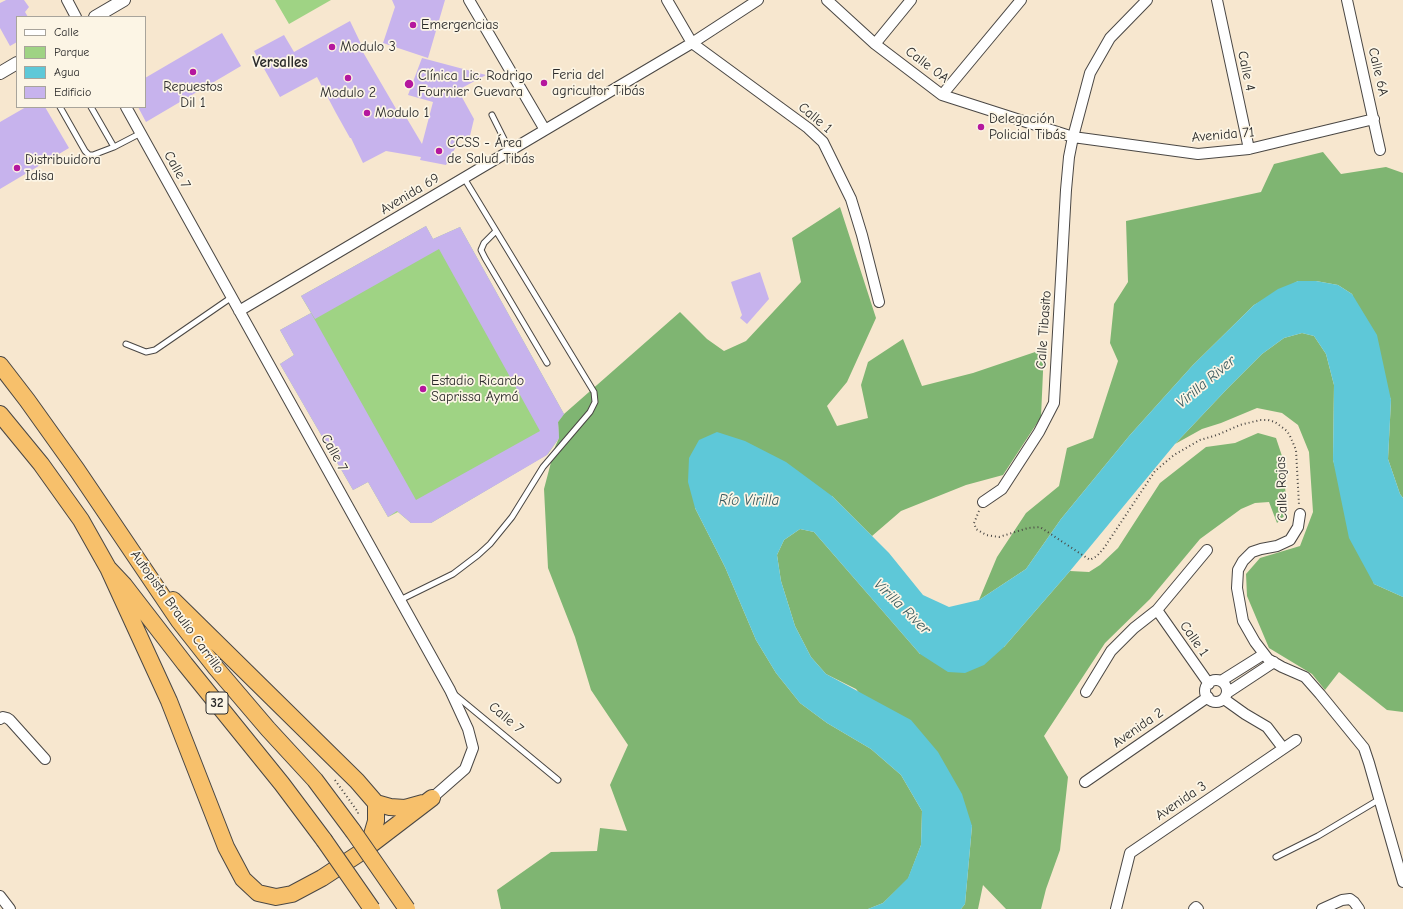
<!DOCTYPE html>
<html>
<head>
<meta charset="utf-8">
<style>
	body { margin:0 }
	#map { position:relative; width:1403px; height:909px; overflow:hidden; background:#f7e7cf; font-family:"Comic Neue",sans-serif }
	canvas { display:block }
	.legend { position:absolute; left:16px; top:16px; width:130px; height:92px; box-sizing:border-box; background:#fcf5e5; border:1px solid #a8a49b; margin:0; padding:5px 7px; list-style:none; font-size:12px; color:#2b2b2b }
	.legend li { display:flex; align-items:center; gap:8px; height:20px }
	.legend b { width:20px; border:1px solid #a8a49b }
</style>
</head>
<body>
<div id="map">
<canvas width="1403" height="909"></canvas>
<ul class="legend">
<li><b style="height:5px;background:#fff"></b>Calle</li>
<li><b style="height:11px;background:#9fd384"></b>Parque</li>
<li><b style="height:11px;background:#5ec8d8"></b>Agua</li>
<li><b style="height:11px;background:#c7b3ed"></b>Edificio</li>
</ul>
</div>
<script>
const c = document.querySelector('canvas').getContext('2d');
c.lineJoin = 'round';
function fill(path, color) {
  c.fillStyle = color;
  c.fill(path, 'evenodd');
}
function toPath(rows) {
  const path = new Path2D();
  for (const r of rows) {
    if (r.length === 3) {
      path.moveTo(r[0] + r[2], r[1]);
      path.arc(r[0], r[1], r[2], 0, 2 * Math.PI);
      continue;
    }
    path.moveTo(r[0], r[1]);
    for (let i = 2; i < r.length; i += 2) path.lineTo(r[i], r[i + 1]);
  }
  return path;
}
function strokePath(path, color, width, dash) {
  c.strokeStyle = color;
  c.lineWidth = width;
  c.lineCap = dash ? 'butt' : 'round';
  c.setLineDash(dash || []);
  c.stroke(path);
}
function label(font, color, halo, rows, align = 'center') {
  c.font = font + ' "Comic Neue",sans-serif';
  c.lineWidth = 3.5;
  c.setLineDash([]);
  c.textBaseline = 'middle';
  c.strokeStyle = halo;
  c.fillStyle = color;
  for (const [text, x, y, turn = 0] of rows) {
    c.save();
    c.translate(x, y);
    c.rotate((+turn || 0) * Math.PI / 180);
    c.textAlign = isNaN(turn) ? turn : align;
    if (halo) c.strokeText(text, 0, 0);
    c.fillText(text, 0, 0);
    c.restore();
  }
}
const green = toPath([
	[275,0,331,0,289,24],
	[426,226,433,239,460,227,564,414,558,422,559,438,548,454,431,523,411,523,398,512,388,517,368,482,353,490,280,364,294,355,280,330,311,313,301,296]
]);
const forest = toPath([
	[1323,152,1341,174,1386,167,1403,173,1403,498,1400,494,1388,459,1391,400,1352,294,1338,285,1316,281,1298,281,1254,305,1193,365,1130,435,1061,519,1026,569,979,600,997,557,1026,513,1059,486,1067,448,1093,438,1118,361,1110,343,1114,304,1128,282,1126,221,1261,192,1274,164],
	[840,207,876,318,847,382,827,406,837,426,868,418,861,385,868,362,903,339,922,386,973,373,1044,349,1041,417,1003,475,966,485,901,511,872,536,832,496,695,508,725,567,756,640,776,673,800,703,827,723,871,749,901,775,922,811,921,845,908,879,883,903,868,909,501,909,497,890,551,852,597,851,600,828,627,831,610,785,628,745,591,690,575,637,548,568,544,489,555,447,559,438,558,422,564,414,680,312,707,339,724,351,746,341,801,282,792,238],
	[1302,333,1314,336,1326,354,1334,385,1333,460,1374,584,1403,597,1403,712,1387,710,1339,672,1325,690,1312,674,1269,648,1247,596,1246,574,1260,558,1300,546,1313,512,1309,452,1298,425,1282,413,1257,408,1221,423,1202,429,1175,444,1227,389,1262,354,1284,338],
	[1258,433,1276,438,1283,459,1287,513,1277,523,1269,502,1255,503,1241,509,1200,539,1150,599,1105,643,1044,736,1068,777,1060,850,1046,889,1041,909,1006,909,983,885,978,909,961,909,965,904,972,826,856,689,826,674,811,657,795,626,781,581,777,555,784,540,800,529,814,532,920,654,1004,647,1070,571,1089,572,1100,565,1118,548,1160,483,1206,447,1235,443]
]);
const water = toPath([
	[1298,281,1316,281,1338,285,1352,294,1377,335,1391,400,1388,459,1400,494,1403,498,1403,597,1374,584,1349,538,1333,460,1334,385,1326,354,1314,336,1302,333,1284,338,1262,354,1227,389,1175,444,1070,571,1004,647,984,665,965,673,948,672,920,654,814,532,800,529,784,540,777,555,781,581,795,626,811,657,826,674,911,720,938,752,962,794,972,826,965,904,961,909,868,909,883,903,908,878,921,845,922,811,901,775,871,749,827,723,800,703,776,673,756,640,725,567,695,508,688,482,689,458,699,440,717,432,745,441,786,462,832,496,889,553,923,595,949,607,979,600,1026,569,1061,519,1130,435,1193,365,1254,305,1278,289]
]);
const building = toPath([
	[6,0,24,0,29,7,25,12,28,17,17,17,17,42,10,46,0,28,0,3],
	[392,0,445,0,428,58,383,43,395,7],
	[350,21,362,46,360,47,402,119,406,117,422,144,433,102,408,95,422,58,486,75,458,90,474,119,469,140,461,137,446,165,420,160,421,157,386,151,363,163,351,138,350,138,336,113,317,77,280,97,254,51,284,35,294,52],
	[222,33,241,66,146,122,138,107,145,107,145,78],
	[26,107,45,107,69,148,0,189,0,122],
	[426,226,433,239,460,227,564,414,558,422,559,438,547,455,431,523,411,523,397,511,388,517,368,482,353,490,280,364,294,355,280,330,311,313,416,500,540,431,439,249,315,319,301,296],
	[760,272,769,299,747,324,740,318,742,315,731,282]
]);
const path = toPath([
	[979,511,974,523,976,529,986,535,999,537,1028,528,1040,527,1090,560,1097,556,1104,548,1155,471,1174,455,1200,440,1217,435,1240,425,1260,420,1268,420,1275,422,1287,431,1290,436,1296,450,1299,505],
	[335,780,358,812,358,814]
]);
const service = toPath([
	[60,107,85,151,89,155,93,155,114,147,91,107],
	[492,115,510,151],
	[114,147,141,133],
	[496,231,484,243,481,250,485,258,547,363],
	[126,344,146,352,155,350,232,297],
	[400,600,453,574,478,555,490,544,512,517,543,467,590,412,595,402,594,392,464,178],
	[454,694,558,780],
	[1276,857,1318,836,1380,799]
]);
const minor = toPath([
	[67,0,76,17],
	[469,0,545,130],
	[667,0,692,43,808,128,823,142,851,199,862,235,879,302],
	[827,0,875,44,942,95,1073,137,1198,154,1249,149,1374,119],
	[1217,0,1249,149],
	[1347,0,1380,150],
	[875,44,911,0],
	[942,95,1021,0],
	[126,107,450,690,468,729,473,748,465,769,432,798],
	[239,311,692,43,758,0],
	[983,502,1002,489,1039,432,1054,403,1066,190,1069,157,1073,137,1090,73,1110,38,1147,0],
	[1300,514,1298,527,1290,540,1277,546,1261,549,1252,552,1243,561,1238,570,1237,588,1243,621,1255,642,1268,659,1282,667,1305,677,1320,694,1364,748,1369,763,1403,882],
	[1157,610,1209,684],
	[1216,691,11],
	[1221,681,1264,654],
	[1086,692,1111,651,1134,628,1157,610,1207,550],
	[1227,693,1274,662],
	[1224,699,1245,714,1267,727,1283,748],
	[0,719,3,717,7,718,10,720,45,759],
	[1085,782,1208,697],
	[0,896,10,909],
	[1116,909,1130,853,1296,740],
	[1194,909,1196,907,1198,909],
	[1322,909,1342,900,1350,899,1354,902,1359,909]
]);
const tertiary = toPath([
	[95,17,124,0],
	[0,73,17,63]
]);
const trunk = toPath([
	[0,365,27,400,77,470,179,621,216,668,268,729,315,780,353,831],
	[0,414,41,464,81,520,108,568,124,585,185,664,282,784,324,840],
	[108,568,169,701,226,847,243,879,258,893,276,897,292,894,322,878,360,853,432,798],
	[173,600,357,781,376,803,390,807,405,808,423,803],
	[364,848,371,838,376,821,376,803]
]);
const trunkBridge = toPath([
	[353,831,407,909],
	[324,840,372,909]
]);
const markers = [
	[413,25,4,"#b5179e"],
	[332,47,4,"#b5179e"],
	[193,72,4,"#b5179e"],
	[348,78,4,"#b5179e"],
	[544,83,4,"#b5179e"],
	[409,84,5,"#b5179e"],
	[367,113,4,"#b5179e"],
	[981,127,4,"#b5179e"],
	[439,151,4,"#b5179e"],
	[17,168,4,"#b5179e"],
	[423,389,4,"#b5179e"]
];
const shields = [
	[217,703,22]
];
const shieldNames = [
	["32",217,703]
];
const poiNames = [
	["Emergencias",421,25],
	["Modulo 3",340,47],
	["Feria del",552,75],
	["agricultor Tibás",552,91],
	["Clínica Lic. Rodrigo",418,76],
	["Fournier Guevara",418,92],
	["Repuestos",193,87,"center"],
	["Dil 1",193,103,"center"],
	["Modulo 2",348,93,"center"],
	["Modulo 1",375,113],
	["Delegación",989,119],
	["Policial Tibás",989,135],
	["CCSS - Área",447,143],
	["de Salud Tibás",447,159],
	["Distribuidora",25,160],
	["Idisa",25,176],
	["Estadio Ricardo",431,381],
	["Saprissa Aymá",431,397]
];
const streetNames = [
	["Calle 0A",927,65,37],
	["Calle 4",1246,71,78],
	["Calle 6A",1378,72,77],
	["Calle 1",815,118,40],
	["Avenida 71",1223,135,-5],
	["Calle 7",177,170,61],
	["Avenida 69",410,194,-31],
	["Calle Tibasito",1044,330,-86],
	["Calle 7",334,453,61],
	["Calle Rojas",1282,489,-92],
	["Autopista Braulio Carrillo",177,612,54],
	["Calle 1",1194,639,55],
	["Calle 7",506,718,40],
	["Avenida 2",1138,728,-35],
	["Avenida 3",1181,801,-34]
];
const neighbourhoodNames = [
	["Versalles",280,63]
];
const waterNames = [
	["Virilla River",1206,382,-40],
	["Río Virilla",749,501],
	["Virilla River",902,607,44]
];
fill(green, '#9fd384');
fill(forest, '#7fb572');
fill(water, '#5ec8d8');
fill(building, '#c7b3ed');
strokePath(service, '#4a4744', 7);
strokePath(minor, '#4a4744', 12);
strokePath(tertiary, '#4a4744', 14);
strokePath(trunk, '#4a4744', 18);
strokePath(path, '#4a4744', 2, [1, 3]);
strokePath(service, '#fff', 5);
strokePath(minor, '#fff', 10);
strokePath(tertiary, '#fff', 12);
strokePath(trunk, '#f7c06b', 16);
strokePath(trunkBridge, '#4a4744', 18, []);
strokePath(trunkBridge, '#f7c06b', 16);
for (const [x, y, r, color] of markers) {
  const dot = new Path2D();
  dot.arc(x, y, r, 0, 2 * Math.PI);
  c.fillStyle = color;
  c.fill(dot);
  strokePath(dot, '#fcf5e5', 1.5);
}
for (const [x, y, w] of shields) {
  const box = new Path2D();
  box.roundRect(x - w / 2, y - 11, w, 22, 3);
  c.fillStyle = '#fcf5e5';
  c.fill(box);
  strokePath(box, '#2b2b2b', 1);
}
label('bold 13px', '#2b2b2b', null, shieldNames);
label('14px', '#2b2b2b', '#fcf5e5', poiNames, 'left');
label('14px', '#2b2b2b', '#fcf5e5', streetNames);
label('bold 15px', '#2b2b2b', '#fcf5e5', neighbourhoodNames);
label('italic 15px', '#3a5a5f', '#fcf5e5', waterNames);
</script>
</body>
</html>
